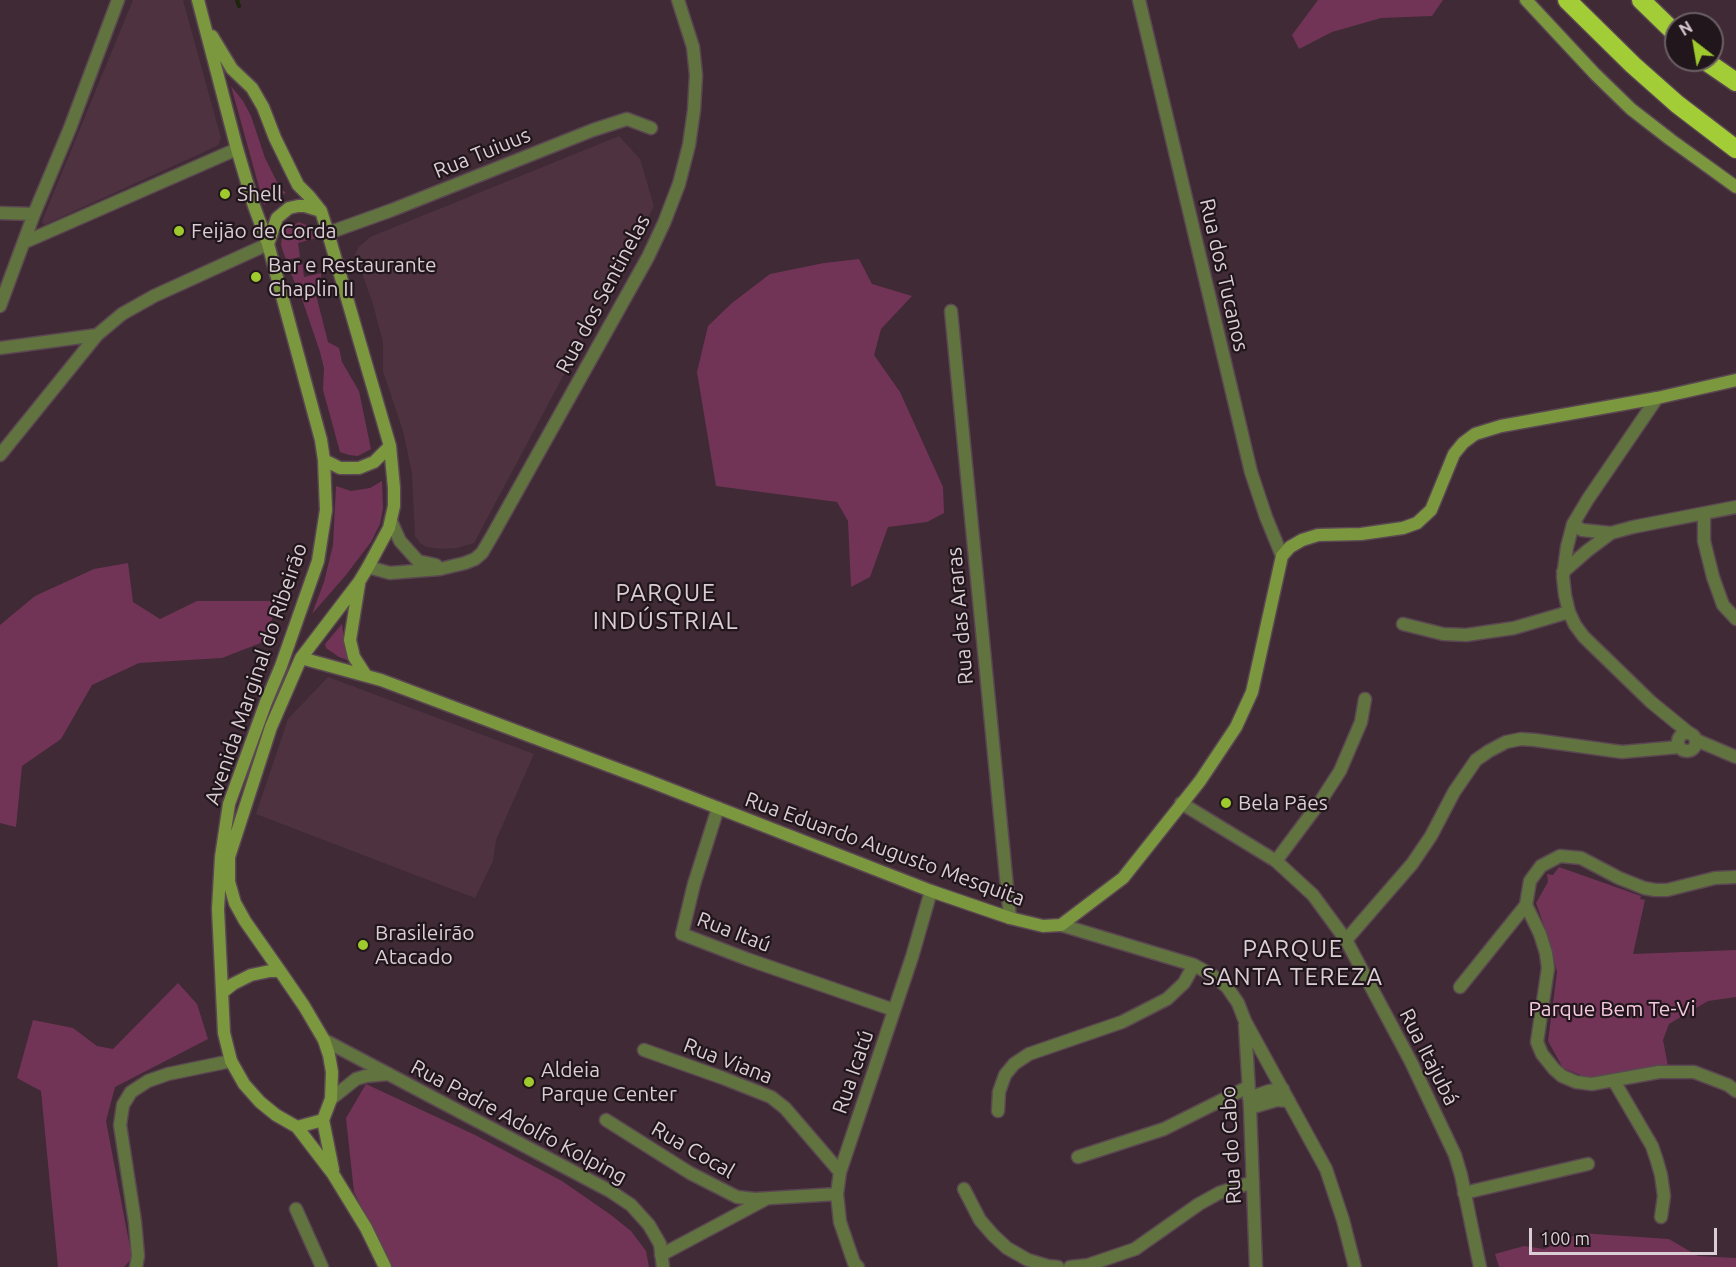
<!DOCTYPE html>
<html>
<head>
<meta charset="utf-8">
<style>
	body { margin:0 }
	#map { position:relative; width:1736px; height:1267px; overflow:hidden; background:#3f2a35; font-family:Ubuntu,sans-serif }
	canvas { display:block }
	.north { position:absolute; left:1664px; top:12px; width:60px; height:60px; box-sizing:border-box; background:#20161b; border:2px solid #6b5f65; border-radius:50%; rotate:329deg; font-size:16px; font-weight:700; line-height:24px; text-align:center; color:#dbcdd4 }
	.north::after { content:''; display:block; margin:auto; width:21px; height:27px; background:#9fca2d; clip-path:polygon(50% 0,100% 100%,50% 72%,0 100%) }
	.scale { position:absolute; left:1529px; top:1228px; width:188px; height:27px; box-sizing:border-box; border:3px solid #dbcdd4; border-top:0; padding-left:8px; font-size:18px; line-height:21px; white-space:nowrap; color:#dbcdd4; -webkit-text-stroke:4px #20161b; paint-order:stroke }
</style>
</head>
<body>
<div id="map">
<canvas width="1736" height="1267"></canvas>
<div class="north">N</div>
<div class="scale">100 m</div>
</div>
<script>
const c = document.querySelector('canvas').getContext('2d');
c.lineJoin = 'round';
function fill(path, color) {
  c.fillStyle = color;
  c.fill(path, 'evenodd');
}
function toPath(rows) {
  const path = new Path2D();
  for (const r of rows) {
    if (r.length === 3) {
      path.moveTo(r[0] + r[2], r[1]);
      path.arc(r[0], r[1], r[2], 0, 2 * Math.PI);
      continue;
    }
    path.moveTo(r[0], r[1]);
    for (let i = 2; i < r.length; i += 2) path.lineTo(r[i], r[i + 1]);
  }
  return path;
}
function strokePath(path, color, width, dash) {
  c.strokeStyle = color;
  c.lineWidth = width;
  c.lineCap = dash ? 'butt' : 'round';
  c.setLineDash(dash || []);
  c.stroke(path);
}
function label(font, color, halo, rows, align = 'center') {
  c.font = font + ' Ubuntu,sans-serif';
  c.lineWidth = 4.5;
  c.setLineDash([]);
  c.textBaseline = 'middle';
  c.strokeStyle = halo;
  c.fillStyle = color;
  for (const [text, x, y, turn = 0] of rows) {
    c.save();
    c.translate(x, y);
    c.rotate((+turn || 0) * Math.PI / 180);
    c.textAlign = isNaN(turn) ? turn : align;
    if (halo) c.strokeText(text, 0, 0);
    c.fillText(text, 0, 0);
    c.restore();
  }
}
const built = toPath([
	[133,0,183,0,221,138,219,143,217,146,44,225,42,221],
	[619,136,640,159,654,206,474,543,457,548,441,549,426,547,420,543,415,536,412,473,403,431,383,371,383,342,372,301,355,254,359,247,370,237],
	[328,677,534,754,496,840,493,861,475,898,256,814,288,719]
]);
const green = toPath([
	[1318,0,1443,0,1432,16,1381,18,1332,32,1299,49,1292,35],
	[231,86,243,101,251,116,265,158,280,188,286,193,270,199,264,205],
	[299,222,311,227,316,238,298,243,300,257,286,260,281,245,282,238,285,229],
	[859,259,872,284,912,296,881,329,874,355,900,392,943,487,944,513,927,522,888,527,870,577,851,587,848,521,837,502,716,486,697,372,708,326,732,303,770,274,824,263],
	[302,261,304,277,321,273,321,284,323,288,317,286,314,287,328,342,339,348,342,362,359,391,371,449,358,456,349,455,340,452,331,419,323,390,324,368,320,352,303,302,289,269],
	[382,481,383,508,380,524,371,542,346,575,312,614,324,582,333,545,336,486,351,491,370,488],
	[128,563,133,602,160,619,197,601,279,601,263,642,222,658,139,663,92,685,61,739,22,766,16,827,0,823,0,625,35,596,94,569],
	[342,624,346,654,350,661,339,657,326,648,325,644],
	[1559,867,1641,896,1640,899,1645,900,1633,954,1736,950,1736,997,1708,1001,1669,1024,1663,1040,1668,1066,1591,1079,1563,1068,1548,1041,1557,972,1551,945,1536,903,1548,882,1547,874,1553,875],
	[178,983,197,1004,208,1039,115,1087,106,1121,132,1258,124,1267,58,1267,41,1091,17,1078,33,1020,73,1028,97,1046,113,1049],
	[366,1084,475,1135,562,1181,611,1215,631,1231,646,1251,649,1267,392,1267,354,1192,346,1118],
	[1580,1233,1669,1239,1698,1256,1736,1258,1736,1267,1499,1267,1495,1254,1524,1246,1544,1249]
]);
const stream = toPath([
	[237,0,239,6]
]);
const minor = toPath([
	[1139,0,1251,472,1266,517,1282,556],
	[0,213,34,214],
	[328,233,392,210,593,130,627,119,651,128],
	[25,242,237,149],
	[0,306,34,214,70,128,118,0],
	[951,311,1010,918],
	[0,348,97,335],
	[1657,398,1588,499,1573,524,1567,547,1563,577,1565,595,1569,612,1575,625,1584,637,1651,702,1689,733],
	[0,455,97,335,122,314,154,296,268,244],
	[1704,514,1704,541,1713,577,1723,605,1736,619],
	[391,521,400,541,418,561,436,565],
	[1573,524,1582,530,1611,533,1633,527,1736,507],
	[368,567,390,573,440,569,465,563,475,559,482,553,492,536,648,257,664,223,679,184,689,145,694,110,696,75,693,47,678,0],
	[1563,572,1587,551,1611,533],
	[1403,624,1443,634,1466,635,1514,628,1569,612],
	[1687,742,9],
	[1696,740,1736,757],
	[718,808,694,884,682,934,747,959,894,1010],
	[1276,861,1320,802,1340,771,1361,722,1365,699],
	[1736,877,1715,878,1667,890,1655,890,1644,888,1619,878,1581,858,1560,856,1541,866,1530,881,1526,905,1540,934,1546,953,1548,968,1537,1042,1542,1054,1554,1069,1562,1076,1576,1082,1592,1084,1659,1072,1694,1072,1728,1085,1736,1091],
	[1061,925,1194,965,1212,975,1227,987,1238,1003,1245,1021,1326,1169,1343,1220,1355,1267],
	[1346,940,1412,864,1431,836,1454,792,1476,760,1489,751,1506,742,1521,739,1535,740,1622,752,1679,747],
	[1460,987,1526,905],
	[1245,1025,1250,1108,1256,1267],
	[324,1040,610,1191,631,1205,649,1225,660,1244,663,1267],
	[644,1050,723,1078,771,1097,785,1108,840,1172],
	[1614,1081,1652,1146,1657,1161,1661,1175,1664,1196,1661,1217],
	[1249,1098,1269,1091,1283,1089],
	[331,1099,356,1079,366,1076,389,1074],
	[1250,1108,1277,1100,1289,1101],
	[998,1111,999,1092,1005,1075,1014,1064,1029,1054,1122,1022,1167,999,1184,983,1194,965],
	[606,1120,690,1173,737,1197,755,1199,837,1194],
	[1078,1157,1164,1129,1248,1087],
	[964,1189,980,1220,993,1235,1007,1248,1028,1260,1048,1266,1058,1267],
	[1464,1193,1588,1164],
	[296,1209,322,1267],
	[661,1255,766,1199],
	[136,1267,138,1256,135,1222,120,1125,123,1105,131,1092,148,1081,168,1074,231,1061],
	[858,1267,854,1263,840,1222,837,1194,840,1172,912,957,931,891],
	[1070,1267,1088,1265,1135,1249,1199,1204,1219,1193,1253,1182]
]);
const tertiary = toPath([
	[1181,803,1276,861,1313,895,1346,940,1411,1062,1455,1155,1461,1175,1480,1267]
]);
const secondary = toPath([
	[198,0,237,149,254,206,268,244,321,440,324,460,326,510,318,561,281,666,266,702,229,804,221,857,218,909,224,1033,231,1061,244,1084,260,1102,276,1115,297,1127,323,1120,331,1099,332,1072,329,1055,324,1040,304,1006,280,971,270,971,251,975,233,984,223,992],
	[1526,0,1595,74,1631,109,1671,140,1736,187],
	[212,36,232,69,252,88,263,107,275,138,298,185,309,196,321,211,328,233,390,446,394,488,394,506,389,528,368,567,359,582,301,658,271,727,229,857,229,882,235,903,245,921,280,971],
	[268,244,277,218,289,208,298,206,305,206,321,211],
	[324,460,340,468,359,468,374,462,390,446],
	[359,584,350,640,354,657,365,674],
	[301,658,381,680,644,779,931,891,1010,918,1043,926,1061,925,1123,878,1200,781,1236,727,1252,692,1282,556,1290,547,1302,540,1318,535,1361,534,1403,528,1417,523,1431,510,1454,454,1463,443,1475,434,1501,426,1657,398,1736,380],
	[323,1120,333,1170],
	[297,1127,333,1174,366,1228,385,1267]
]);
const motorway = toPath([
	[1567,0,1633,65,1677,104,1736,149],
	[1641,0,1676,34],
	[1704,60,1736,82]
]);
const markers = [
	[225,194,6,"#9fca2d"],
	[179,231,6,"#9fca2d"],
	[256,277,6,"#9fca2d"],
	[1226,803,6,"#9fca2d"],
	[363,945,6,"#9fca2d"],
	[529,1082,6,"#9fca2d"]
];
const streetNames = [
	["Rua Tuiuus",482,153,-22],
	["Rua dos Tucanos",1224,275,77],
	["Rua dos Sentinelas",603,294,-62],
	["Rua das Araras",960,616,-95],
	["Avenida Marginal do Ribeirão",256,674,-71],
	["Rua Eduardo Augusto Mesquita",885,849,20],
	["Rua Itaú",734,932,21],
	["Rua Itajubá",1429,1057,63],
	["Rua Viana",728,1061,21],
	["Rua Icatú",853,1072,-71],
	["Rua Padre Adolfo Kolping",519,1122,28],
	["Rua do Cabo",1231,1145,-93],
	["Rua Cocal",693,1150,30]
];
const poiNames = [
	["Shell",237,194],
	["Feijão de Corda",191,231],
	["Bar e Restaurante",268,265],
	["Chaplin II",268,289],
	["Bela Pães",1238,803],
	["Brasileirão",375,933],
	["Atacado",375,957],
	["Aldeia",541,1070],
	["Parque Center",541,1094]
];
const parkNames = [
	["Parque Bem Te-Vi",1612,1009]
];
const quarterNames = [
	["PARQUE",666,593],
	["INDÚSTRIAL",666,621],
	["PARQUE",1293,949],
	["SANTA TEREZA",1293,977]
];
fill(built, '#4e3240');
fill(green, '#723456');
strokePath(stream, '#1e260b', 4);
strokePath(minor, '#5b4752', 15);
strokePath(tertiary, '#5b4752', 15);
strokePath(secondary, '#5b4752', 15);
strokePath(motorway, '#5b4752', 21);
strokePath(minor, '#61733e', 12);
strokePath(tertiary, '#61733e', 12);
strokePath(secondary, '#7c983f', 12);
strokePath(motorway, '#a3cd36', 18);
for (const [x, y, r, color] of markers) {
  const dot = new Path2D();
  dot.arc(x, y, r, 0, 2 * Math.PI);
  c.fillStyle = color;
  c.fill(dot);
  strokePath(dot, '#20161b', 2);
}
label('21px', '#dbcdd4', '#20161b', streetNames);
label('21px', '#dbcdd4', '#20161b', poiNames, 'left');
label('21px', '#f7c9df', '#20161b', parkNames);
c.letterSpacing = '1.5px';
label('24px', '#dbcdd4', '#20161b', quarterNames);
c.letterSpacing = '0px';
</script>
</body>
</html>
